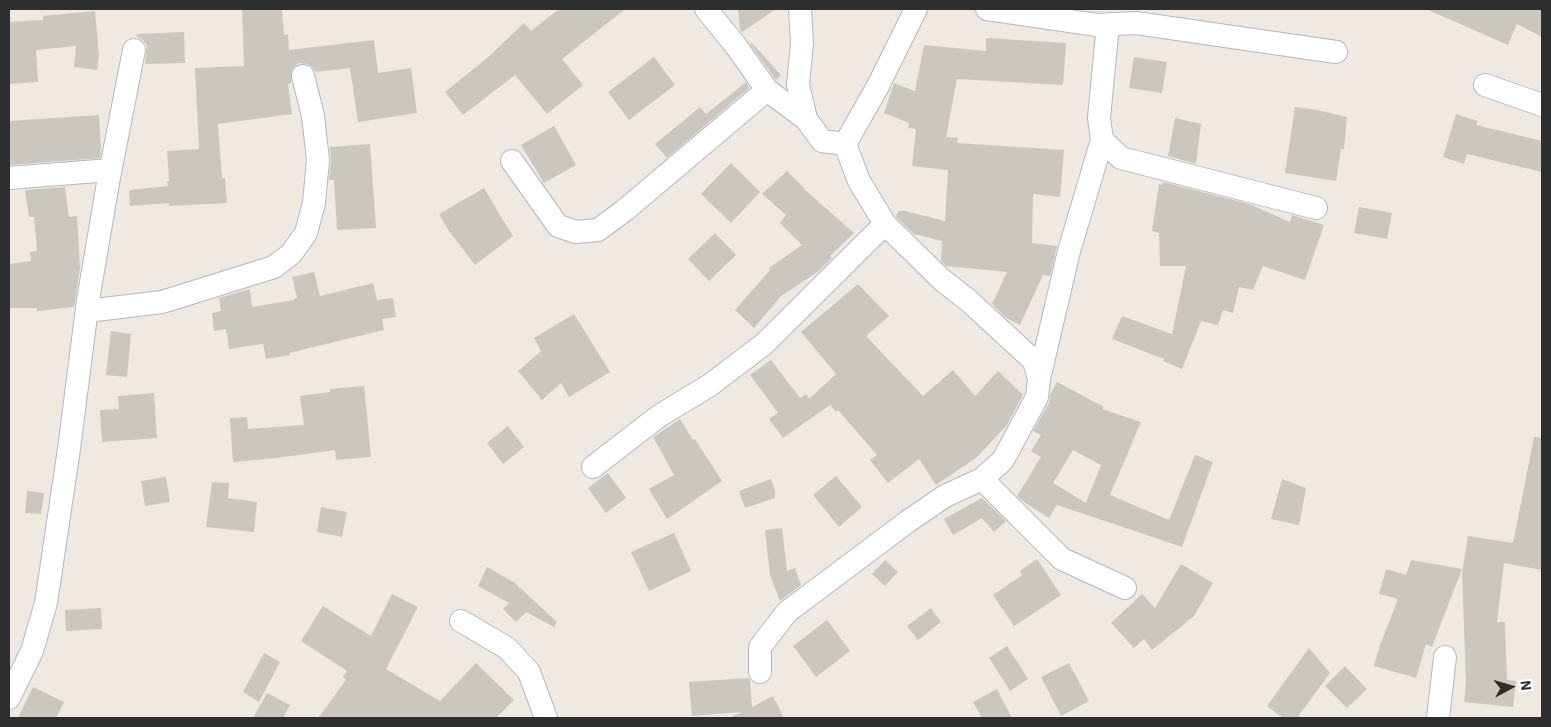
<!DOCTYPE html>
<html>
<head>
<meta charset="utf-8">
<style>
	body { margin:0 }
	#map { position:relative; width:1551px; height:727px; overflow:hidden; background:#efe9e1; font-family:"IBM Plex Sans",sans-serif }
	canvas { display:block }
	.frame { position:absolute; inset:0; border:10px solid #2e2e2e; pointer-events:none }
	.north { position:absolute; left:1486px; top:662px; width:50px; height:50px; -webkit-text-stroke:4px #fff; paint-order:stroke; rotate:84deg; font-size:14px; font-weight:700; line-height:20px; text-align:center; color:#2e2e2e }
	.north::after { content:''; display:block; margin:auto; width:18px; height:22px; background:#2e2e2e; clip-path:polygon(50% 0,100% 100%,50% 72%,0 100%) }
</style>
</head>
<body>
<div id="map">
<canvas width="1551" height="727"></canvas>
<div class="frame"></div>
<div class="north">N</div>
</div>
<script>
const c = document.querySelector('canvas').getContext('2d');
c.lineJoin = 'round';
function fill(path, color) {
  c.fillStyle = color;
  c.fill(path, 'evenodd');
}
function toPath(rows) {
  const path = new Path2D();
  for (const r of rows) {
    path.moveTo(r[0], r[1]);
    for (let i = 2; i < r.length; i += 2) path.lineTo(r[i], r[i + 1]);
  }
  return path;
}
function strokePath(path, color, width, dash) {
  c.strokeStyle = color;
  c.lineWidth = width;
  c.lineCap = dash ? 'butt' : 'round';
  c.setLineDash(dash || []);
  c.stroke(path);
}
const building = toPath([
	[242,9,282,9,284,35,288,34,289,50,374,40,378,73,411,68,417,113,358,122,350,68,316,72,312,67,307,64,299,63,294,67,291,72,291,83,288,84,292,114,218,124,222,178,225,178,227,203,169,206,169,203,130,206,129,190,168,186,167,181,169,181,167,151,199,149,195,68,244,66],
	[559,9,625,9,562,59,583,85,547,114,515,75,463,115,445,92,486,59,524,23,531,31],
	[738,9,776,9,742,32,740,30],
	[1426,9,1542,9,1542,37,1517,24,1508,45],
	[95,11,99,55,97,70,74,67,76,46,36,50,38,82,9,84,9,22,43,20,43,16],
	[184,32,185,63,145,64,147,46,143,40,137,37,137,34],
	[986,38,1066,43,1063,85,957,79,946,137,958,138,957,143,1064,150,1060,197,1033,194,1032,243,1057,246,1050,276,1043,275,1020,325,1005,317,992,304,1007,272,946,266,941,261,942,241,914,234,896,217,898,211,905,211,945,221,948,170,912,166,916,129,908,128,909,123,884,113,894,83,915,91,924,45,986,51],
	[751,42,781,75,776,80,751,45],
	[654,57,675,85,629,120,608,92],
	[1134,57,1167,62,1162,93,1129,88],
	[746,82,749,88,667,158,655,144,700,107,706,114],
	[1295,107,1317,110,1347,117,1344,149,1341,149,1336,181,1285,173],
	[1456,114,1478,121,1476,125,1542,141,1542,172,1467,154,1464,164,1443,157],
	[99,115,101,148,100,158,9,165,9,121],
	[1175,118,1201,124,1196,164,1168,156],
	[554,126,576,165,544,183,521,145],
	[370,144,376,228,337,230,334,180,329,180,331,161,330,147],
	[731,163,760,192,731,223,701,194],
	[787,171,805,189,804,189,854,233,830,256,832,258,819,271,781,296,754,328,735,310,770,270,769,268,802,245,780,223,786,215,762,194],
	[1163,182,1249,204,1290,222,1292,215,1324,225,1305,280,1263,266,1253,290,1239,287,1233,313,1223,310,1218,325,1201,321,1182,369,1163,361,1164,359,1112,339,1122,316,1172,334,1186,266,1160,266,1159,233,1152,231,1159,184,1162,185],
	[65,187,69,217,77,216,80,268,74,307,37,311,37,308,9,308,9,264,31,261,30,252,37,251,34,217,29,217,25,190],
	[484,188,506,225,513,236,475,265,449,231,439,214],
	[1359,207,1392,213,1387,239,1354,233],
	[715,233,736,255,709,281,688,259],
	[314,272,320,296,373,283,377,300,393,298,396,317,382,319,384,330,289,353,290,355,266,359,263,344,229,349,226,329,214,331,212,313,221,311,219,298,250,289,252,307,294,300,294,299,297,298,292,277],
	[858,284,889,316,866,336,923,396,953,370,975,396,998,371,1023,395,1007,425,976,458,936,485,919,459,888,483,870,460,877,455,838,410,836,412,830,405,783,438,769,419,778,413,750,375,771,360,800,398,806,394,809,399,836,374,801,332],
	[574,314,610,372,569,397,561,383,542,400,518,371,541,351,534,338],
	[111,331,131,334,127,377,106,375],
	[1057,382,1104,407,1102,409,1141,422,1110,495,1169,520,1195,455,1213,462,1182,547,1057,505,1049,518,1024,502,1017,496,1041,457,1031,451,1041,435,1033,431,1049,403,1050,395],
	[1073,450,1101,465,1086,503,1053,483],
	[364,386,371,457,336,460,335,450,277,458,233,462,230,418,247,417,248,429,304,425,300,396,330,392,330,389],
	[154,393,157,438,102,442,100,410,119,409,118,396],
	[680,419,693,440,695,439,722,481,667,519,649,489,674,475,653,437],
	[508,426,524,447,503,464,487,443],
	[1534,437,1542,438,1542,570,1504,563,1497,622,1505,622,1507,680,1516,681,1513,707,1464,702,1466,682,1462,573,1468,536,1513,543],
	[608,473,626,498,606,513,588,488],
	[836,476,862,507,839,527,813,495],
	[166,477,170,502,145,506,141,481],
	[771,479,775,491,775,498,745,508,739,491],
	[1282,479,1306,488,1299,525,1271,519],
	[212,482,229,483,228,498,257,502,254,532,206,527],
	[27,491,44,493,41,514,25,513],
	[982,498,1006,521,994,532,982,518,953,535,944,519],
	[321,507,347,512,342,537,317,532],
	[782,528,787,571,795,568,801,585,780,601,770,575,765,530],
	[674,533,691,571,649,591,631,552],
	[1037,559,1061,595,1014,626,993,595,1022,575,1020,571],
	[885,560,898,572,885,586,872,574],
	[1411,560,1462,569,1432,647,1426,644,1416,678,1374,666,1380,645,1398,599,1379,594,1386,569,1406,575],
	[1181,564,1213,583,1194,616,1152,650,1144,639,1134,648,1111,623,1142,594,1155,608],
	[487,567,515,583,557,622,554,627,526,612,516,622,503,609,509,603,478,586],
	[392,594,418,607,386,669,440,701,476,663,514,700,496,718,318,718,346,680,343,677,347,671,301,641,323,606,371,636],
	[101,608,102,629,66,631,65,610],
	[931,608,941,622,918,640,907,626],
	[827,620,850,651,816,677,793,646],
	[1007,646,1028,679,1010,691,989,658],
	[1309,648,1330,673,1297,718,1283,718,1267,706],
	[264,653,280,662,259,702,243,692],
	[1069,663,1089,701,1061,716,1041,677],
	[1345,666,1367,689,1347,708,1325,686],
	[748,678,750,680,752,707,773,696,784,718,729,718,742,712,692,716,689,682],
	[33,687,64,702,56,718,18,718],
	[997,689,1012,718,982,718,973,702],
	[267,693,290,705,283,718,253,718]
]);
const minor = toPath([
	[706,9,736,46,767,90,806,119],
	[800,9,802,44,798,84,806,119,822,141,845,144],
	[987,9,1097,25,1136,23,1336,52],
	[1108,24,1099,118,1102,140,1121,158,1316,208],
	[1485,85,1542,105],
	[512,161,558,226,576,232,598,230,625,210,767,90],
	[9,178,110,170],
	[87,311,162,302,274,267,291,254,306,233,314,203,318,160,313,116,303,76],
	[1039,379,1069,251,1102,140],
	[593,467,659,416,710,385,764,344,885,224],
	[982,479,1062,559,1125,588],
	[461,621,507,648,529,672,546,718],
	[760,672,760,647,787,612,907,522,945,496,982,479,1003,460,1037,397,1039,379,1034,361,969,301,941,279,885,224,859,181,845,144,878,86,916,9],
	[9,698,32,651,46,603,69,449,88,300,108,183,134,50],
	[1438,718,1445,657]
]);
fill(building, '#cbc7bf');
strokePath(minor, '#b4b7c1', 24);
strokePath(minor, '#fff', 22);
</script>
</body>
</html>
